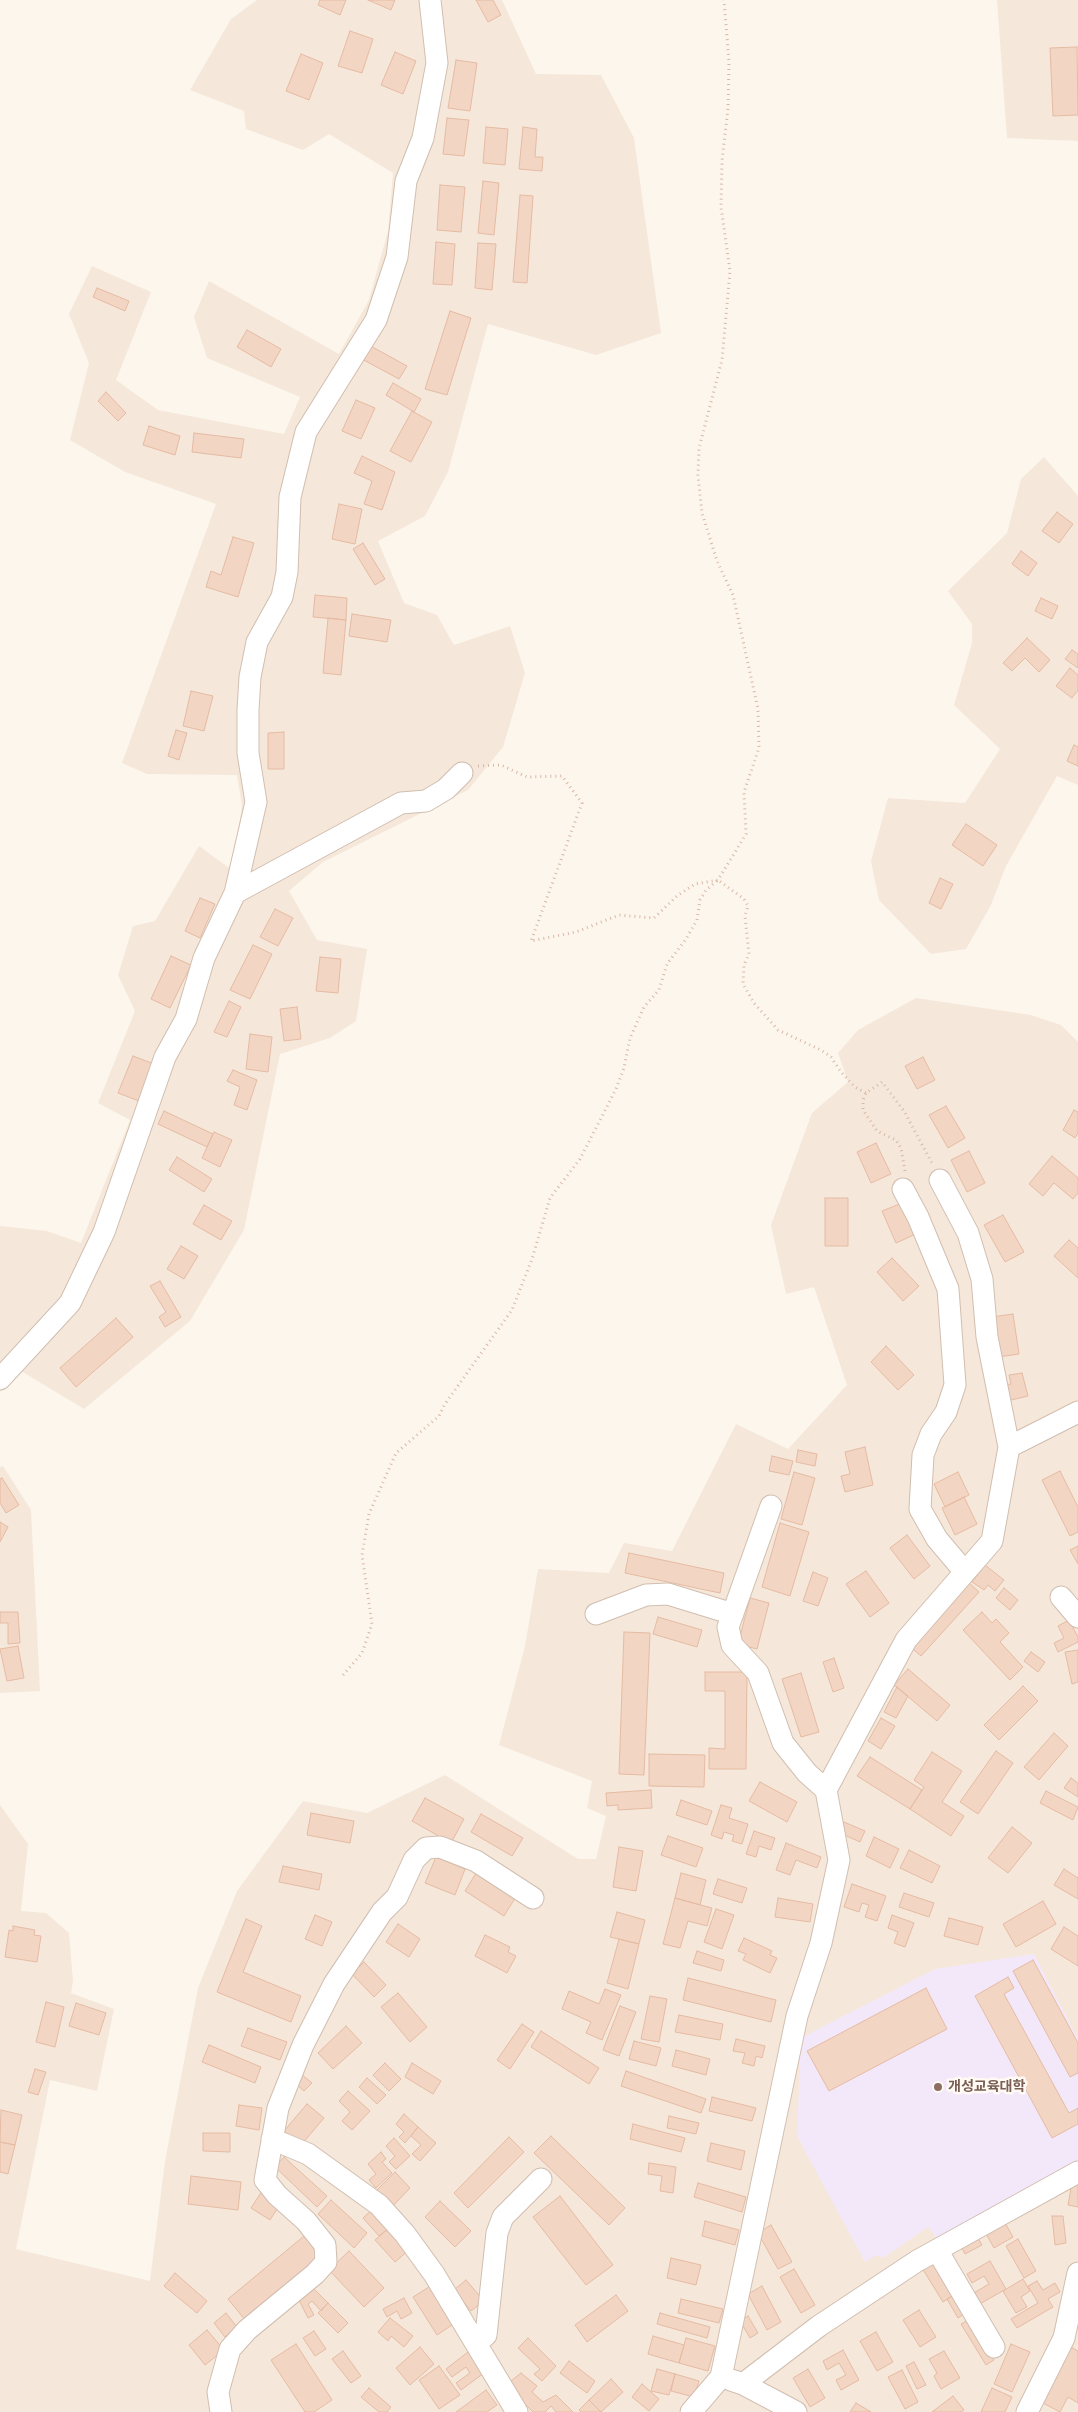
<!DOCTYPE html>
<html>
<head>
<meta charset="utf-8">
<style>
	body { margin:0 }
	canvas { display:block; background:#fdf6ec }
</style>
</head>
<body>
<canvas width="1078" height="2412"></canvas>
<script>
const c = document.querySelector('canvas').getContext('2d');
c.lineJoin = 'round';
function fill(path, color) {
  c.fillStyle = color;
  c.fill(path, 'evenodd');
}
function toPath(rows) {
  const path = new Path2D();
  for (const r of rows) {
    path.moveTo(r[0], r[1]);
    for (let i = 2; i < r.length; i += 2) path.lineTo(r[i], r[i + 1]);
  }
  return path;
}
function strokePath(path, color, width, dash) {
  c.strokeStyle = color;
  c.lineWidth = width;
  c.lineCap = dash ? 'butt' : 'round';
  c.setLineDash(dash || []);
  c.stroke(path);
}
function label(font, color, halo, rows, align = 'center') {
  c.font = font + ' "Varela Round","Noto Sans KR",sans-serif';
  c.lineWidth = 5;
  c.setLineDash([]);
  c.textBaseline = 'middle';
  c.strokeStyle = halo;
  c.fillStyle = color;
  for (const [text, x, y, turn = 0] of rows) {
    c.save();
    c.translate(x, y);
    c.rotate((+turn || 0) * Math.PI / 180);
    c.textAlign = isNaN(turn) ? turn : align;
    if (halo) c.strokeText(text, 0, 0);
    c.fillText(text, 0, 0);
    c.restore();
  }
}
const residential = toPath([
	[257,0,502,0,536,74,601,75,634,138,661,333,596,355,488,324,448,472,425,516,378,541,404,603,437,615,454,645,510,626,525,673,503,747,468,790,323,862,289,891,317,940,367,949,356,1021,330,1038,280,1054,244,1230,190,1321,84,1409,21,1371,0,1392,0,1226,47,1231,81,1243,130,1120,98,1103,135,1011,118,975,133,926,155,921,199,846,232,870,242,806,237,775,147,774,122,763,216,504,125,472,70,440,89,363,69,314,92,266,151,292,116,380,158,410,284,434,300,397,207,358,194,317,209,281,339,354,369,300,388,231,393,173,329,134,303,150,246,129,244,111,190,90,231,19],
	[997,0,1078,0,1078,141,1007,138],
	[1044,457,1078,496,1078,785,1057,776,1006,866,991,905,966,949,931,954,879,900,871,861,888,798,965,803,1000,749,954,705,972,643,972,624,948,591,1007,533,1021,479],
	[916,998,1031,1015,1061,1025,1078,1042,1078,2412,0,2412,0,1805,28,1844,21,1911,46,1913,69,1933,73,1981,71,1993,114,2009,97,2091,50,2080,16,2249,150,2281,165,2161,198,1988,237,1891,303,1801,367,1813,445,1775,578,1859,596,1859,606,1816,587,1808,592,1781,499,1745,525,1646,538,1569,609,1573,624,1543,672,1551,736,1424,788,1449,847,1385,814,1287,786,1294,771,1225,812,1113,848,1082,838,1053,858,1030],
	[3,1466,31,1510,40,1691,0,1693,0,1467]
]);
const education = toPath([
	[1034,1954,1078,2039,1078,2166,938,2240,928,2227,883,2258,877,2255,865,2262,797,2136,801,2038,935,1969]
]);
const building = toPath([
	[320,0,346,0,340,15,318,5,320,0],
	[368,0,395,0,391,10,368,0],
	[476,0,493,0,501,15,488,22,476,0],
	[350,31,373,39,362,73,338,66,350,31],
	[1077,47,1078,115,1053,116,1050,48,1077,47],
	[395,52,416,61,403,94,381,85,395,52],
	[301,54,323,63,309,100,286,91,301,54],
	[456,60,477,63,470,111,448,108,456,60],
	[447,118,469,120,464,156,443,154,447,118],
	[486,127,508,129,505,165,483,163,486,127],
	[523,127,537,129,535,157,543,157,542,171,519,169,523,127],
	[483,181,499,183,494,235,478,233,483,181],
	[440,185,465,187,461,232,437,230,440,185],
	[520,195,533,196,527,283,513,282,520,195],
	[436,242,455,244,452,285,433,284,436,242],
	[478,243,496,244,492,290,475,288,478,243],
	[97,288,129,301,125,311,93,297,97,288],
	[450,311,471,318,447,395,425,389,450,311],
	[247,330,281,349,271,367,237,347,247,330],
	[367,344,407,366,399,379,360,358,367,344],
	[393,383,421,399,414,412,386,395,393,383],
	[106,392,126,413,118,421,98,401,106,392],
	[356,400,375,408,361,439,342,431,356,400],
	[412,411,432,422,411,462,390,451,412,411],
	[149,426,180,436,175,455,143,445,149,426],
	[194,433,244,439,241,458,192,452,194,433],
	[362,456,395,472,382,510,364,504,372,481,354,473,362,456],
	[339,504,362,509,355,544,332,539,339,504],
	[1057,512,1073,524,1059,543,1042,531,1057,512],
	[233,537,254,543,238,597,206,587,211,571,221,575,233,537],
	[363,543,385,579,375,585,353,549,363,543],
	[1021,551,1037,563,1028,576,1012,564,1021,551],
	[315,595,347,598,346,620,313,617,315,595],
	[1041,598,1058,606,1052,619,1035,611,1041,598],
	[352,614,391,620,387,642,349,636,352,614],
	[328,618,346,620,341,675,323,673,328,618],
	[1027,638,1050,660,1039,672,1025,658,1012,671,1003,663,1027,638],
	[1072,650,1078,654,1078,668,1065,659,1072,650],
	[1070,668,1078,675,1078,690,1072,698,1056,686,1070,668],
	[191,691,213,696,204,731,183,726,191,691],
	[176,730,187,733,179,760,168,756,176,730],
	[284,732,284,769,268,769,268,733,284,732],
	[1074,745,1078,747,1078,766,1067,761,1074,745],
	[966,824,997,845,983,866,952,845,966,824],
	[940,878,953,884,941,909,929,903,940,878],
	[200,898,215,904,200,938,185,931,200,898],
	[275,909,293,918,278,946,260,937,275,909],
	[253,945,272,954,250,999,230,990,253,945],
	[171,956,191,965,170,1008,151,999,171,956],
	[320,957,341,959,338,993,316,991,320,957],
	[229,1001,241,1007,227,1037,214,1032,229,1001],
	[297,1007,301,1039,284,1041,280,1009,297,1007],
	[250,1034,272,1037,268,1072,246,1069,250,1034],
	[133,1056,154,1064,139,1101,118,1093,133,1056],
	[923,1057,935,1080,917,1089,905,1066,923,1057],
	[233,1070,257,1080,247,1110,234,1105,240,1087,227,1081,233,1070],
	[946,1106,965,1138,948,1148,929,1115,946,1106],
	[1074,1110,1078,1112,1078,1133,1075,1138,1063,1130,1074,1110],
	[164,1111,213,1134,207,1147,158,1124,164,1111],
	[214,1132,232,1140,220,1167,202,1158,214,1132],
	[876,1143,891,1174,871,1183,857,1152,876,1143],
	[969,1151,985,1183,967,1192,951,1160,969,1151],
	[1052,1156,1078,1178,1078,1193,1073,1199,1054,1183,1043,1196,1029,1184,1052,1156],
	[177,1157,212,1179,204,1192,169,1170,177,1157],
	[825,1198,848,1198,848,1246,825,1246,825,1198],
	[902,1203,916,1234,896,1243,882,1211,902,1203],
	[204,1205,232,1221,221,1240,193,1224,204,1205],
	[1003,1215,1024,1252,1005,1262,984,1225,1003,1215],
	[1069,1240,1078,1248,1078,1278,1054,1256,1069,1240],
	[181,1246,198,1256,184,1279,167,1269,181,1246],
	[892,1258,919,1286,903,1301,877,1272,892,1258],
	[160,1281,181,1317,165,1327,159,1317,166,1312,150,1286,160,1281],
	[1013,1314,1019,1354,998,1357,992,1317,1013,1314],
	[116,1318,133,1337,76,1387,60,1368,116,1318],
	[886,1346,914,1375,898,1390,871,1362,886,1346],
	[1022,1373,1028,1396,1007,1401,1003,1385,1011,1384,1009,1375,1022,1373],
	[865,1447,873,1485,845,1492,841,1476,850,1474,845,1452,865,1447],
	[798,1450,817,1454,815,1466,796,1462,798,1450],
	[772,1456,793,1461,789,1475,769,1471,772,1456],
	[1060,1471,1078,1507,1078,1532,1070,1536,1042,1480,1060,1471],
	[794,1472,815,1478,802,1525,781,1519,794,1472],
	[958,1472,969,1495,945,1507,934,1484,958,1472],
	[2,1478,19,1505,6,1513,0,1503,0,1479,2,1478],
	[964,1497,977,1524,955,1535,942,1508,964,1497],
	[0,1522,8,1527,0,1542,0,1522],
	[780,1523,809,1532,790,1596,762,1587,780,1523],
	[907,1535,930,1566,914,1579,890,1548,907,1535],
	[1078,1546,1078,1564,1070,1550,1078,1546],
	[629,1553,724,1573,720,1593,625,1573,629,1553],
	[985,1565,1004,1580,995,1591,988,1585,984,1590,972,1582,985,1565],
	[866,1571,889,1603,870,1617,846,1584,866,1571],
	[813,1572,828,1578,818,1606,803,1601,813,1572],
	[967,1581,979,1592,921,1656,909,1646,967,1581],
	[1004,1588,1018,1600,1010,1610,996,1598,1004,1588],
	[750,1598,769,1603,757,1649,738,1644,750,1598],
	[0,1612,18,1612,20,1643,8,1644,8,1623,0,1623,0,1612],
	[982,1612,992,1623,996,1619,1009,1633,1000,1642,1023,1667,1010,1680,963,1630,982,1612],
	[658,1617,702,1630,697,1647,653,1634,658,1617],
	[1069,1620,1078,1637,1078,1642,1058,1652,1054,1643,1064,1638,1058,1626,1069,1620],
	[624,1632,650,1633,644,1775,619,1774,624,1632],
	[18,1646,24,1678,7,1681,0,1649,18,1646],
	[1078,1650,1078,1682,1072,1684,1065,1652,1078,1650],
	[1031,1652,1045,1662,1038,1672,1024,1661,1031,1652],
	[834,1658,844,1688,833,1692,823,1662,834,1658],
	[908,1669,950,1705,937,1721,894,1685,908,1669],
	[705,1672,747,1672,746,1769,709,1769,709,1748,725,1749,725,1691,705,1691,705,1672],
	[801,1673,819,1732,801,1737,782,1679,801,1673],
	[1023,1686,1038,1701,999,1740,984,1725,1023,1686],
	[897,1687,908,1696,896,1718,884,1712,897,1687],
	[881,1718,895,1726,881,1749,868,1741,881,1718],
	[1054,1733,1068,1746,1039,1780,1024,1767,1054,1733],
	[996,1751,1013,1763,978,1814,960,1802,996,1751],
	[932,1752,962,1771,942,1802,964,1816,951,1836,910,1809,924,1787,914,1780,932,1752],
	[649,1754,705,1755,704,1787,649,1786,649,1754],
	[870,1757,922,1790,910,1809,857,1776,870,1757],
	[1071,1778,1078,1783,1078,1797,1064,1788,1071,1778],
	[760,1782,797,1802,787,1822,749,1801,760,1782],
	[651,1790,652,1808,618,1810,618,1805,607,1806,606,1793,651,1790],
	[1046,1791,1078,1807,1073,1820,1040,1803,1046,1791],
	[425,1798,464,1819,451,1843,412,1821,425,1798],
	[681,1800,712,1811,707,1825,676,1815,681,1800],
	[721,1805,732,1808,729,1818,748,1824,742,1844,732,1841,734,1835,724,1832,722,1839,711,1835,721,1805],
	[311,1813,354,1821,350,1843,307,1835,311,1813],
	[481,1814,523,1838,512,1856,471,1832,481,1814],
	[844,1822,865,1831,860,1842,840,1833,844,1822],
	[1012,1827,1032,1843,1008,1873,988,1858,1012,1827],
	[754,1831,775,1838,771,1850,759,1846,756,1857,746,1854,754,1831],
	[668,1836,703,1848,696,1867,661,1855,668,1836],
	[874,1837,899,1849,890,1868,866,1856,874,1837],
	[786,1843,821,1857,817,1868,796,1860,790,1875,776,1870,786,1843],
	[619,1847,643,1851,636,1891,613,1887,619,1847],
	[909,1850,940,1866,932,1883,900,1868,909,1850],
	[436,1857,465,1869,455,1895,425,1883,436,1857],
	[283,1866,322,1874,319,1890,279,1882,283,1866],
	[1064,1869,1078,1878,1078,1899,1054,1885,1064,1869],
	[478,1870,517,1895,504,1916,465,1891,478,1870],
	[681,1873,706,1880,700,1905,675,1898,681,1873],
	[718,1879,747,1888,742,1903,713,1894,718,1879],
	[852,1884,886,1896,877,1921,865,1917,869,1905,862,1903,859,1912,844,1907,852,1884],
	[904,1893,934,1903,929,1917,899,1907,904,1893],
	[675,1898,712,1908,707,1926,688,1921,680,1948,663,1944,675,1898],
	[778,1898,813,1904,810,1922,775,1917,778,1898],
	[1043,1901,1056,1924,1016,1947,1003,1924,1043,1901],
	[716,1909,734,1915,722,1949,704,1942,716,1909],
	[617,1912,645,1920,639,1944,610,1937,617,1912],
	[315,1915,332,1922,322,1946,305,1939,315,1915],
	[892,1915,914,1923,905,1947,894,1943,898,1932,888,1928,892,1915],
	[949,1918,983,1927,978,1945,944,1936,949,1918],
	[246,1919,262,1926,243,1972,301,1996,291,2022,217,1992,246,1919],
	[398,1924,420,1939,409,1957,386,1942,398,1924],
	[13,1926,35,1930,34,1935,41,1936,37,1962,5,1957,9,1930,13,1931,13,1926],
	[1064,1927,1078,1936,1078,1966,1051,1949,1064,1927],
	[485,1935,510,1947,508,1952,516,1956,507,1973,475,1956,485,1935],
	[744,1938,772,1951,770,1955,777,1958,770,1973,743,1960,746,1954,738,1951,744,1938],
	[619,1939,639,1944,628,1989,607,1983,619,1939],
	[697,1951,724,1960,721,1971,693,1963,697,1951],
	[1033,1960,1078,2043,1078,2073,1070,2077,1013,1971,1033,1960],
	[364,1962,386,1985,374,1997,352,1974,364,1962],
	[1008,1977,1014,1988,1004,1994,1069,2113,1078,2108,1078,2124,1052,2138,975,1996,1008,1977],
	[688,1978,776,2000,771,2022,683,2000,688,1978],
	[926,1988,947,2029,829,2091,807,2051,926,1988],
	[605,1989,621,1995,602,2040,586,2033,591,2022,562,2009,569,1991,599,2004,605,1989],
	[398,1993,427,2027,410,2042,381,2007,398,1993],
	[650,1996,667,1999,659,2042,641,2039,650,1996],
	[46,2002,64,2007,55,2047,36,2042,46,2002],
	[76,2003,106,2013,99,2035,69,2026,76,2003],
	[620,2006,636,2012,619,2056,603,2050,620,2006],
	[679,2015,723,2024,720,2040,675,2032,679,2015],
	[522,2024,534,2032,510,2069,497,2060,522,2024],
	[346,2026,362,2043,333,2069,318,2053,346,2026],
	[248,2028,287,2042,280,2060,241,2046,248,2028],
	[541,2031,599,2068,589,2084,531,2047,541,2031],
	[736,2039,765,2046,762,2058,756,2056,754,2066,742,2063,745,2053,733,2051,736,2039],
	[634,2041,661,2048,656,2066,629,2059,634,2041],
	[209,2045,261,2067,255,2083,202,2062,209,2045],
	[676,2050,710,2059,706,2075,672,2066,676,2050],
	[385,2063,401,2079,389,2091,373,2075,385,2063],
	[412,2063,441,2081,433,2094,405,2077,412,2063],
	[35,2069,46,2072,38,2095,28,2092,35,2069],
	[626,2071,706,2099,701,2113,621,2086,626,2071],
	[300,2073,312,2083,304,2091,293,2081,300,2073],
	[367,2078,386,2095,377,2104,359,2087,367,2078],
	[348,2091,370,2111,352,2130,342,2121,350,2112,339,2101,348,2091],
	[712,2097,756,2108,752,2121,709,2111,712,2097],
	[307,2104,324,2118,301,2145,284,2131,307,2104],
	[239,2105,262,2108,259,2130,236,2126,239,2105],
	[1,2110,22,2115,15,2145,0,2142,1,2110],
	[404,2114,418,2127,405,2143,399,2137,404,2132,396,2124,404,2114],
	[669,2116,699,2123,696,2134,667,2128,669,2116],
	[633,2124,685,2138,681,2152,630,2139,633,2124],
	[418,2127,436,2143,420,2161,412,2154,421,2145,411,2136,418,2127],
	[203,2133,230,2133,230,2152,203,2151,203,2133],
	[551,2136,625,2208,609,2225,534,2153,551,2136],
	[509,2137,524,2152,468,2208,454,2193,509,2137],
	[394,2138,410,2156,396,2169,389,2162,395,2156,386,2146,394,2138],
	[0,2142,15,2145,8,2174,0,2172,0,2142],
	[711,2143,745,2151,741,2170,707,2161,711,2143],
	[381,2152,386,2159,382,2162,392,2173,376,2188,369,2180,376,2174,368,2164,381,2152],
	[284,2157,327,2196,317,2207,275,2167,284,2157],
	[649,2163,676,2167,673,2193,660,2191,662,2176,648,2174,649,2163],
	[395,2172,410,2188,390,2209,374,2193,395,2172],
	[191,2176,241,2182,238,2210,188,2204,191,2176],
	[698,2183,746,2197,742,2212,694,2197,698,2183],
	[1072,2183,1078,2184,1078,2207,1068,2205,1072,2183],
	[262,2191,281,2203,270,2220,251,2208,262,2191],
	[560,2196,613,2265,586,2285,533,2217,560,2196],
	[331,2200,367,2233,354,2248,318,2214,331,2200],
	[440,2201,471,2231,455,2247,425,2217,440,2201],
	[373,2209,389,2228,379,2236,363,2218,373,2209],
	[1052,2216,1063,2216,1066,2243,1055,2245,1052,2216],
	[705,2221,739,2230,735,2245,702,2236,705,2221],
	[1004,2221,1013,2237,994,2248,985,2232,1004,2221],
	[771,2225,792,2262,778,2269,758,2233,771,2225],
	[389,2228,409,2250,395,2262,375,2240,389,2228],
	[976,2235,982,2245,965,2254,960,2244,976,2235],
	[304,2236,322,2258,246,2321,228,2299,304,2236],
	[1018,2239,1036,2271,1024,2278,1006,2246,1018,2239],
	[349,2251,384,2288,364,2307,329,2270,349,2251],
	[940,2257,960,2291,943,2302,922,2268,940,2257],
	[671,2258,701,2265,696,2285,667,2278,671,2258],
	[990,2261,1006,2289,978,2305,972,2294,989,2284,984,2276,972,2283,967,2274,990,2261],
	[794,2269,815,2305,801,2313,780,2277,794,2269],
	[175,2273,207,2301,197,2313,164,2286,175,2273],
	[1023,2279,1030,2291,1021,2297,1027,2307,1016,2313,1003,2291,1023,2279],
	[466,2280,484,2301,471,2311,454,2290,466,2280],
	[1037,2281,1043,2290,1055,2283,1060,2292,1048,2299,1053,2307,1017,2328,1011,2319,1038,2303,1028,2286,1037,2281],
	[434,2284,458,2321,437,2335,413,2297,434,2284],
	[311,2286,328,2303,321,2311,312,2301,308,2304,314,2315,308,2318,297,2296,311,2286],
	[762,2286,781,2322,767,2330,748,2294,762,2286],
	[960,2291,971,2310,958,2318,947,2299,960,2291],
	[616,2295,628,2311,587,2342,575,2325,616,2295],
	[404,2298,412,2313,401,2319,397,2311,387,2317,383,2309,404,2298],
	[681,2299,723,2309,719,2323,678,2313,681,2299],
	[328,2303,348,2323,338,2333,318,2313,328,2303],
	[919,2310,936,2337,920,2347,903,2320,919,2310],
	[226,2313,237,2327,225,2337,214,2323,226,2313],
	[660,2313,710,2327,707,2338,657,2324,660,2313],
	[748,2316,758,2333,750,2338,740,2321,748,2316],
	[390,2318,413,2336,404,2347,391,2336,388,2341,378,2332,390,2318],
	[969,2320,994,2360,986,2365,961,2324,969,2320],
	[207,2330,224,2350,205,2365,189,2345,207,2330],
	[314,2331,326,2349,315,2356,303,2338,314,2331],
	[876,2332,893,2362,877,2371,860,2341,876,2332],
	[653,2336,684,2345,679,2363,648,2354,653,2336],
	[528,2338,556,2366,542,2381,534,2374,540,2369,518,2348,528,2338],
	[686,2338,715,2346,708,2371,679,2363,686,2338],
	[296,2344,332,2400,314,2412,305,2412,271,2360,296,2344],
	[1011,2344,1030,2352,1012,2392,994,2384,1011,2344],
	[420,2347,434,2364,410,2385,396,2368,420,2347],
	[1071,2347,1078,2351,1078,2403,1068,2397,1060,2412,1041,2402,1071,2347],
	[843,2350,859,2380,841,2390,836,2380,846,2375,839,2363,827,2370,823,2361,843,2350],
	[343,2351,361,2376,351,2383,332,2359,343,2351],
	[944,2351,960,2378,941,2389,934,2376,937,2373,929,2359,944,2351],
	[468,2352,484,2373,461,2390,456,2383,470,2373,466,2367,452,2377,446,2369,468,2352],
	[569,2361,595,2381,587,2393,560,2373,569,2361],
	[914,2362,926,2385,917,2389,906,2366,914,2362],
	[439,2366,460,2395,439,2409,419,2380,439,2366],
	[657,2369,675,2374,669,2395,651,2391,657,2369],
	[808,2369,825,2398,810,2407,793,2378,808,2369],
	[902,2370,918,2402,905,2409,888,2377,902,2370],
	[521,2373,537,2386,532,2392,543,2402,556,2395,573,2412,556,2412,551,2406,545,2412,533,2412,506,2385,521,2373],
	[675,2374,699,2381,694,2397,671,2391,675,2374],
	[611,2379,623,2392,601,2412,589,2400,611,2379],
	[642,2384,659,2399,649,2411,632,2397,642,2384],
	[369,2388,391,2407,387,2412,379,2412,361,2397,369,2388],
	[992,2388,1012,2397,1005,2412,981,2412,992,2388],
	[486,2390,497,2405,487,2412,456,2412,486,2390],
	[953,2396,964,2410,961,2412,932,2412,953,2396],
	[589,2400,601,2412,581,2412,579,2410,589,2400],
	[856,2403,871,2412,850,2412,856,2403]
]);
const path = toPath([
	[478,766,501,765,527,777,562,776,582,803,531,941,576,932,619,915,654,918,677,896,695,884,718,880,746,834,744,792,759,748,758,709,733,595,717,561,702,513,698,475,699,448,722,360,730,271,721,207,722,161,728,108,729,62,724,0],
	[905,1171,901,1148,896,1140,877,1131,863,1110,863,1100,866,1093,882,1082,904,1111,933,1165],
	[343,1675,362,1653,372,1624,362,1555,369,1514,396,1453,439,1416,445,1404,512,1310,532,1259,550,1198,580,1159,616,1089,624,1068,630,1038,644,1007,659,990,667,964,686,939,697,920,700,900,706,890,718,880,744,899,748,906,745,916,749,954,744,965,743,984,754,1003,778,1030,821,1050,831,1057,841,1072,855,1087,866,1093]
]);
const minor = toPath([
	[235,893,256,802,248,753,248,710,250,677,257,642,282,597,287,572,290,497,306,432,376,320,397,257,406,181,423,138,437,63,430,0],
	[903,1189,918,1217,948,1289,955,1385,946,1412,931,1434,923,1455,920,1509,937,1539,965,1572],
	[0,1379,70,1303,104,1232,165,1057,186,1019,204,958,235,893,401,803,426,801,446,789,462,773],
	[1009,1447,1078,1412],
	[771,1506,728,1627,732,1645,758,1673,783,1743,807,1773,826,1790],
	[1061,1597,1078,1617],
	[596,1614,646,1595,668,1594,733,1614],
	[272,2139,308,2154,379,2205,405,2234,434,2274,517,2412],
	[937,2250,994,2347],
	[476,2343,486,2335,497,2233,503,2217,541,2179],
	[731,2380,743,2384,796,2412],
	[743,2384,819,2326,917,2261,1078,2172],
	[221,2412,218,2392,230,2349,247,2330,315,2274,326,2262,325,2245,306,2221,277,2195,265,2180,278,2108,303,2045,334,1984,382,1912,397,1897,414,1860,426,1848,440,1847,476,1861,533,1898],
	[691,2412,721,2377,797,2016,821,1943,839,1860,826,1790,906,1640,992,1541,1009,1447,987,1337,982,1279,968,1233,940,1180],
	[1027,2412,1064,2338,1078,2273]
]);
const markers = [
	[938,2087,5,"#8d6e63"]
];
const educationNames = [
	["개성교육대학",948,2087]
];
fill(residential, '#f5e8da');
fill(education, '#f3e8fa');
fill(building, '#f3d5c3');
strokePath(building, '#e6bba3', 1);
strokePath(minor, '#d1beb0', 23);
strokePath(path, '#d9b8a5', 3, [1, 4]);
strokePath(minor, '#fff', 21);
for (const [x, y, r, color] of markers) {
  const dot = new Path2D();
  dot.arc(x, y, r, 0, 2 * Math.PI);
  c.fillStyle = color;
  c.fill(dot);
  strokePath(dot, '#fffaf3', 2);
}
label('bold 14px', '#785e54', '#fffaf3', educationNames, 'left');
</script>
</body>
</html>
